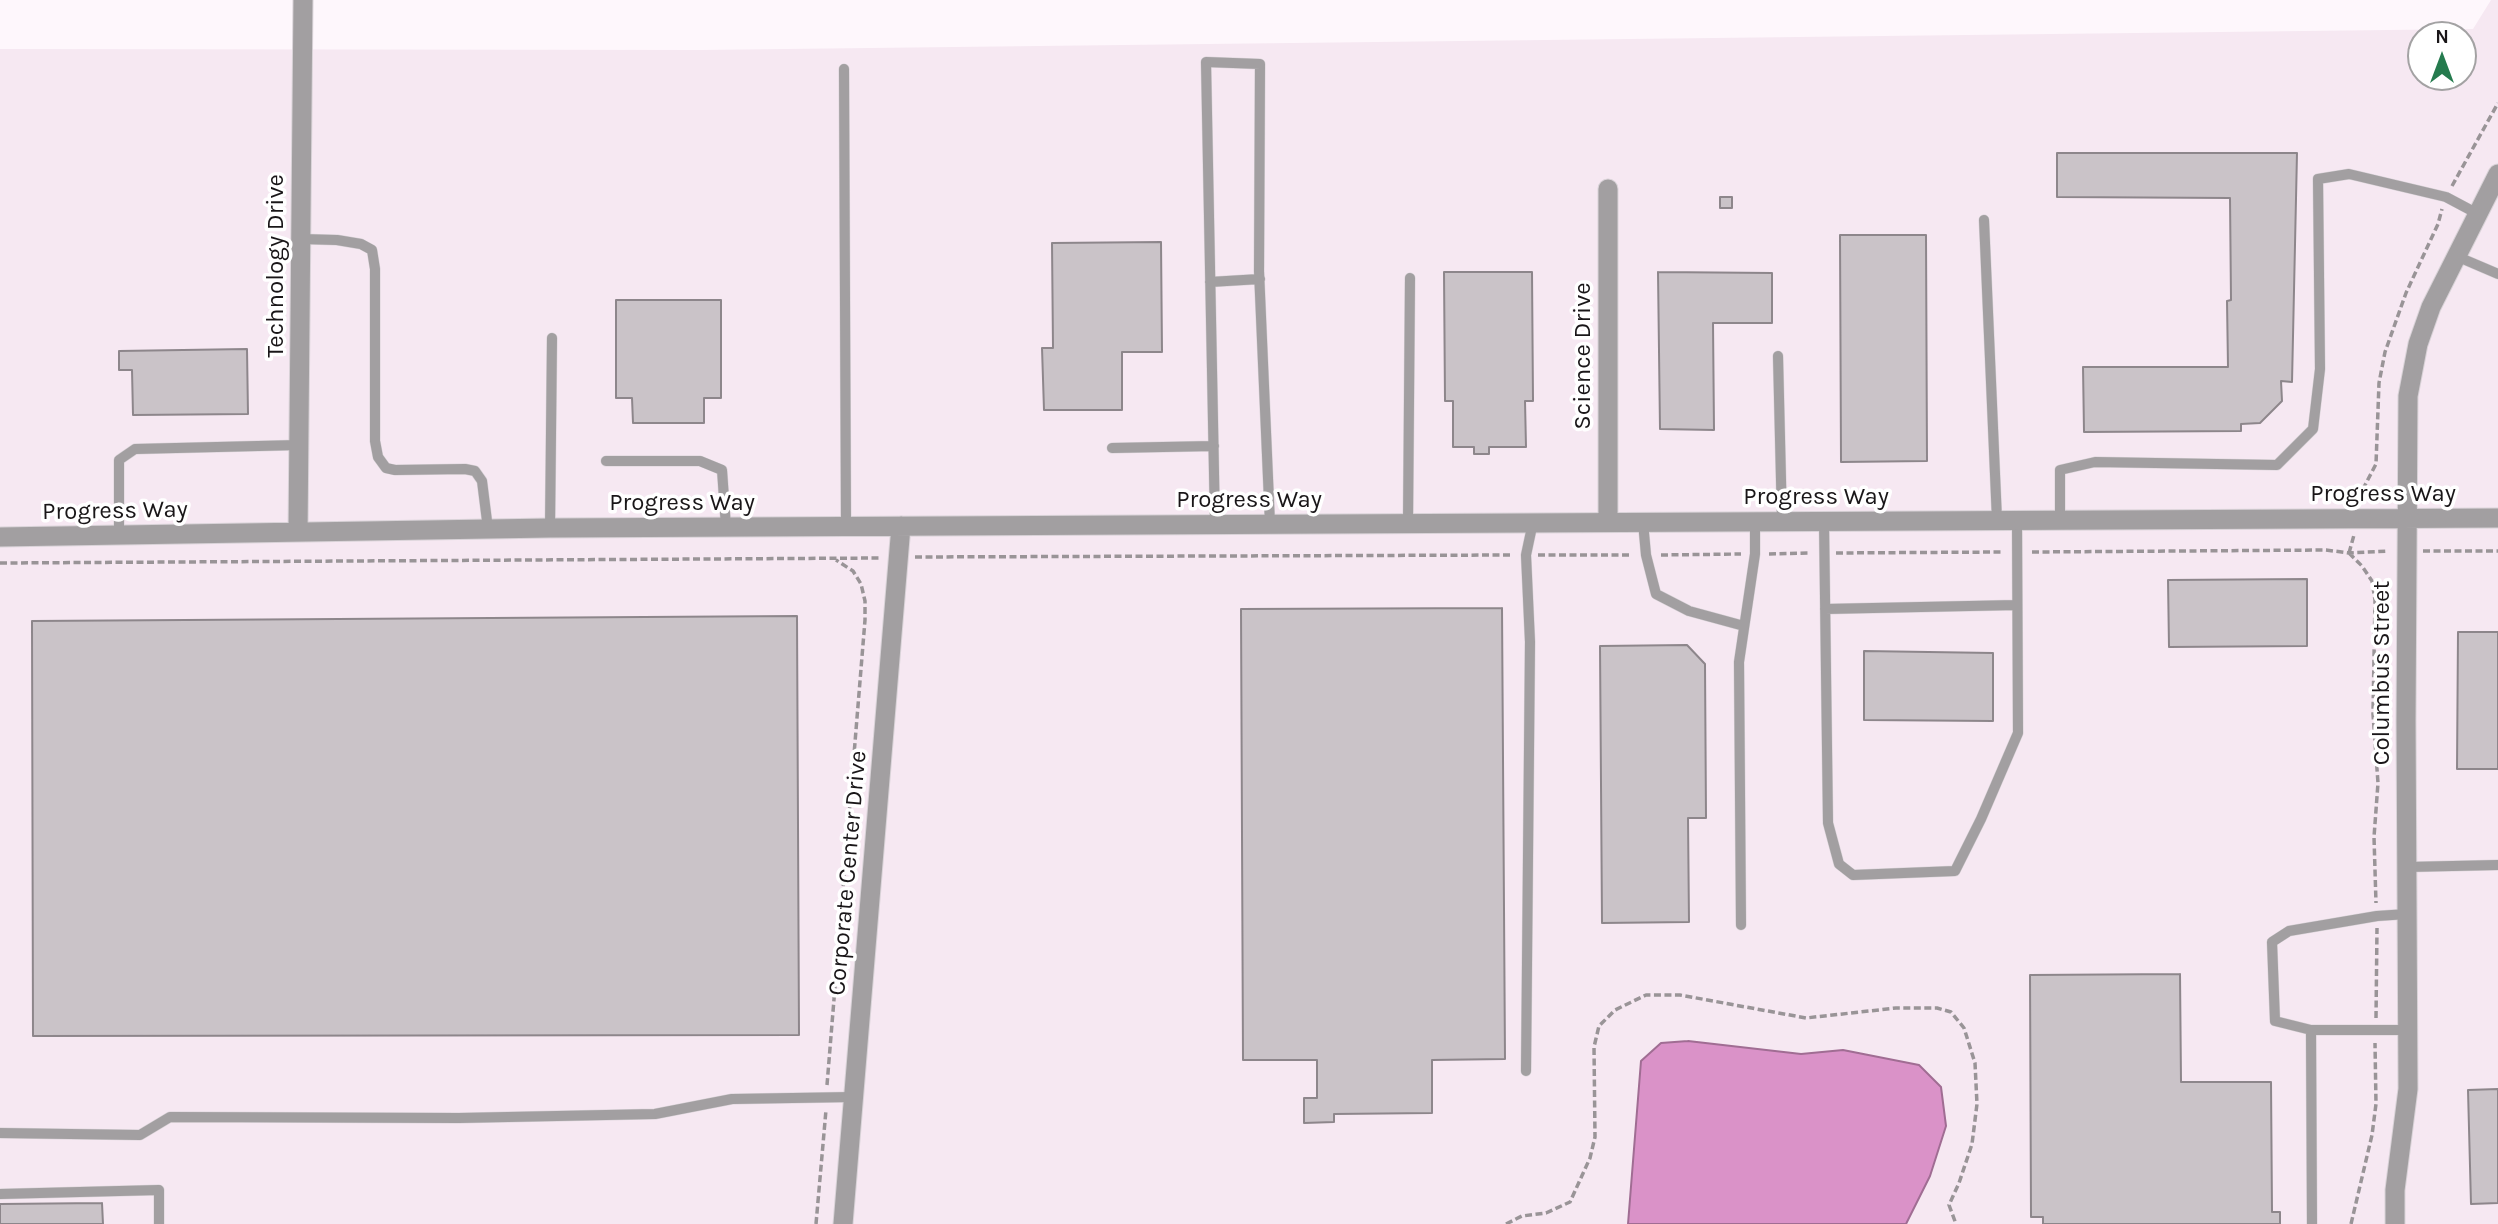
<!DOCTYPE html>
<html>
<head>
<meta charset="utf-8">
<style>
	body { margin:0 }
	#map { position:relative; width:2498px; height:1224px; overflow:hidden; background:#fef7fc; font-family:Karla,sans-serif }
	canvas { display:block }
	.north { position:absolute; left:2407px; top:21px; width:70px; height:70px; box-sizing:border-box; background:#fff; border:2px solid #a3a2a3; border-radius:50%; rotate:0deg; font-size:19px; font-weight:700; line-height:28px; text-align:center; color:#191618 }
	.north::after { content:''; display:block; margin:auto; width:24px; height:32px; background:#257b4e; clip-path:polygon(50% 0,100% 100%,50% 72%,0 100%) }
</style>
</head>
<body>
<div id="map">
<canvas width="2498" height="1224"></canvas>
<div class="north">N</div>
</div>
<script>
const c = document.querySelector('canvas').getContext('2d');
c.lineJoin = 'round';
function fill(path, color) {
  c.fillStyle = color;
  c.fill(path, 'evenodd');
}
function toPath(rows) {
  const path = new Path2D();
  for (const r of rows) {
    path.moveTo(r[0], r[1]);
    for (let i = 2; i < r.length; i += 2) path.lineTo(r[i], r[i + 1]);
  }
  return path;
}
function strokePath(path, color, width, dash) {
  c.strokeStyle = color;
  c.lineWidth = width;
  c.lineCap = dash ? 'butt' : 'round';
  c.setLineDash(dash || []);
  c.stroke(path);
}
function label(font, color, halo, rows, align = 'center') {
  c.font = font + ' Karla,sans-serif';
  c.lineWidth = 7;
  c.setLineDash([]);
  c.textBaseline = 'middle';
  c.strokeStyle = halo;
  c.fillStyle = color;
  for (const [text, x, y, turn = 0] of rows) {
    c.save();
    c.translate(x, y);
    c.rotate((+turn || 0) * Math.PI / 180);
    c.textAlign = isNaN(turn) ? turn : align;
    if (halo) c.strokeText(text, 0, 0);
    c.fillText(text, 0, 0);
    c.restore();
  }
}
const built = toPath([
	[2491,0,2498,0,2498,1224,0,1224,0,49,701,50,2473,29],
	[2421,35,2463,35,2463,77,2421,77]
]);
const water = toPath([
	[1688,1041,1801,1054,1843,1050,1919,1065,1941,1087,1946,1126,1930,1176,1906,1224,1628,1224,1641,1061,1661,1043,1688,1041]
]);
const building = toPath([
	[2057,153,2297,153,2292,382,2281,381,2282,401,2260,423,2241,424,2241,431,2084,432,2083,367,2228,367,2227,301,2231,300,2230,198,2057,197,2057,153],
	[1720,197,1732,197,1732,208,1720,208,1720,197],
	[1840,235,1926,235,1927,461,1841,462,1840,235],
	[1161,242,1162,352,1122,352,1122,410,1044,410,1042,348,1053,348,1052,243,1161,242],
	[1444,272,1532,272,1533,401,1525,401,1526,447,1489,447,1489,454,1474,454,1474,447,1453,447,1453,401,1445,401,1444,272],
	[1658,272,1772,273,1772,323,1713,323,1714,430,1660,429,1658,272],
	[616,300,721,300,721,398,704,398,704,423,633,423,632,398,616,398,616,300],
	[247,349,248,414,133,415,132,370,119,370,119,351,247,349],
	[2307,579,2307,646,2169,647,2168,580,2307,579],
	[1502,608,1505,1059,1432,1060,1432,1113,1334,1114,1334,1122,1304,1123,1304,1098,1317,1098,1317,1060,1243,1060,1241,609,1502,608],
	[797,616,799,1035,33,1036,32,621,797,616],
	[2458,632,2498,632,2498,769,2457,769,2458,632],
	[1687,645,1705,664,1706,818,1688,818,1689,922,1602,923,1600,646,1687,645],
	[1864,651,1993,653,1993,721,1864,720,1864,651],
	[2180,974,2181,1082,2271,1082,2272,1212,2280,1212,2280,1224,2043,1224,2043,1217,2031,1217,2030,975,2180,974],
	[2498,1089,2498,1203,2471,1204,2468,1090,2498,1089],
	[102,1203,103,1224,0,1224,0,1204,102,1203]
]);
const path = toPath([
	[2452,186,2498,103],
	[2361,500,2363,489,2376,464,2379,383,2385,352,2406,293,2438,224,2442,209],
	[2423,551,2498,551],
	[2032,552,2326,550,2349,553,2388,551],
	[1836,553,2003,552],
	[2349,553,2362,566,2372,581,2375,600,2373,714,2378,783,2374,837,2376,903],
	[2349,553,2354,535],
	[1769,554,1811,553],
	[1538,555,1632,555],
	[1661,555,1741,554],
	[915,557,1513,555],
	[0,563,880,558],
	[2376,1018,2377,928],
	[827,1085,865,620,865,601,861,584,853,571,836,560],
	[816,1224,826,1110],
	[1506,1224,1522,1216,1546,1213,1570,1202,1590,1158,1595,1137,1594,1047,1599,1026,1615,1010,1646,995,1680,995,1806,1018,1896,1008,1937,1008,1951,1012,1964,1028,1975,1063,1977,1104,1972,1144,1959,1183,1949,1205,1956,1224],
	[2351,1224,2372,1135,2376,1104,2375,1043]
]);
const service = toPath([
	[844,69,846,526],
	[1984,220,1997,520],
	[301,239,337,240,361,244,372,250,375,269,375,441,378,457,386,468,395,470,465,469,475,471,482,481,488,529],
	[2456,256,2498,274],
	[1210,282,1260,279],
	[1778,356,1782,521],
	[1112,448,1214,446],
	[606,461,700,461,722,470,726,527],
	[2060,520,2060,470,2095,462,2277,465,2313,429,2320,369,2318,179,2349,174,2446,197,2478,214],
	[1824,521,1828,823,1839,864,1853,875,1955,871,1981,819,2018,733,2017,520],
	[1643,522,1646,555,1656,594,1689,611,1744,626],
	[1408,523,1410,278],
	[1215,524,1206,62,1260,64,1259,271,1270,524],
	[550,528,552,338],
	[119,535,119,460,135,449,299,445],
	[1825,609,2017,605],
	[2407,867,2498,865],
	[2407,914,2377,916,2289,931,2272,942,2275,1021,2311,1030,2408,1030],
	[1741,925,1739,662,1755,554,1755,521],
	[2311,1030,2312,1224],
	[1526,1071,1530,642,1526,555,1533,522],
	[0,1133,140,1135,170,1117,459,1118,655,1114,732,1099,853,1097],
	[0,1194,159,1190,159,1224]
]);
const minor = toPath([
	[1608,522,1608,189],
	[298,532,303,0],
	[0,537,550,528,2498,518],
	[843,1224,901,526],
	[2395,1224,2395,1190,2408,1089,2406,721,2408,396,2418,344,2431,307,2498,174]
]);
const streetNames = [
	["Technology Drive",276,266,-90],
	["Science Drive",1583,356,-90],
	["Progress Way",2383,494],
	["Progress Way",1816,497],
	["Progress Way",1249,500],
	["Progress Way",682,503],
	["Progress Way",115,511,-1],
	["Columbus Street",2382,673,-90],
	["Corporate Center Drive",848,873,-85]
];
fill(built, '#f6e8f2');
fill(water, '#da92c8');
strokePath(water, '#a06d93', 2);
fill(building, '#cac3c8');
strokePath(building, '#8d868b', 2);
strokePath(service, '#d9d3d8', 11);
strokePath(minor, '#d9d3d8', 21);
strokePath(path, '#999497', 3.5, [7, 3.5]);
strokePath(service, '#a29fa1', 10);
strokePath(minor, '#a29fa1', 19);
label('24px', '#191618', '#fff', streetNames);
</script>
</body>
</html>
